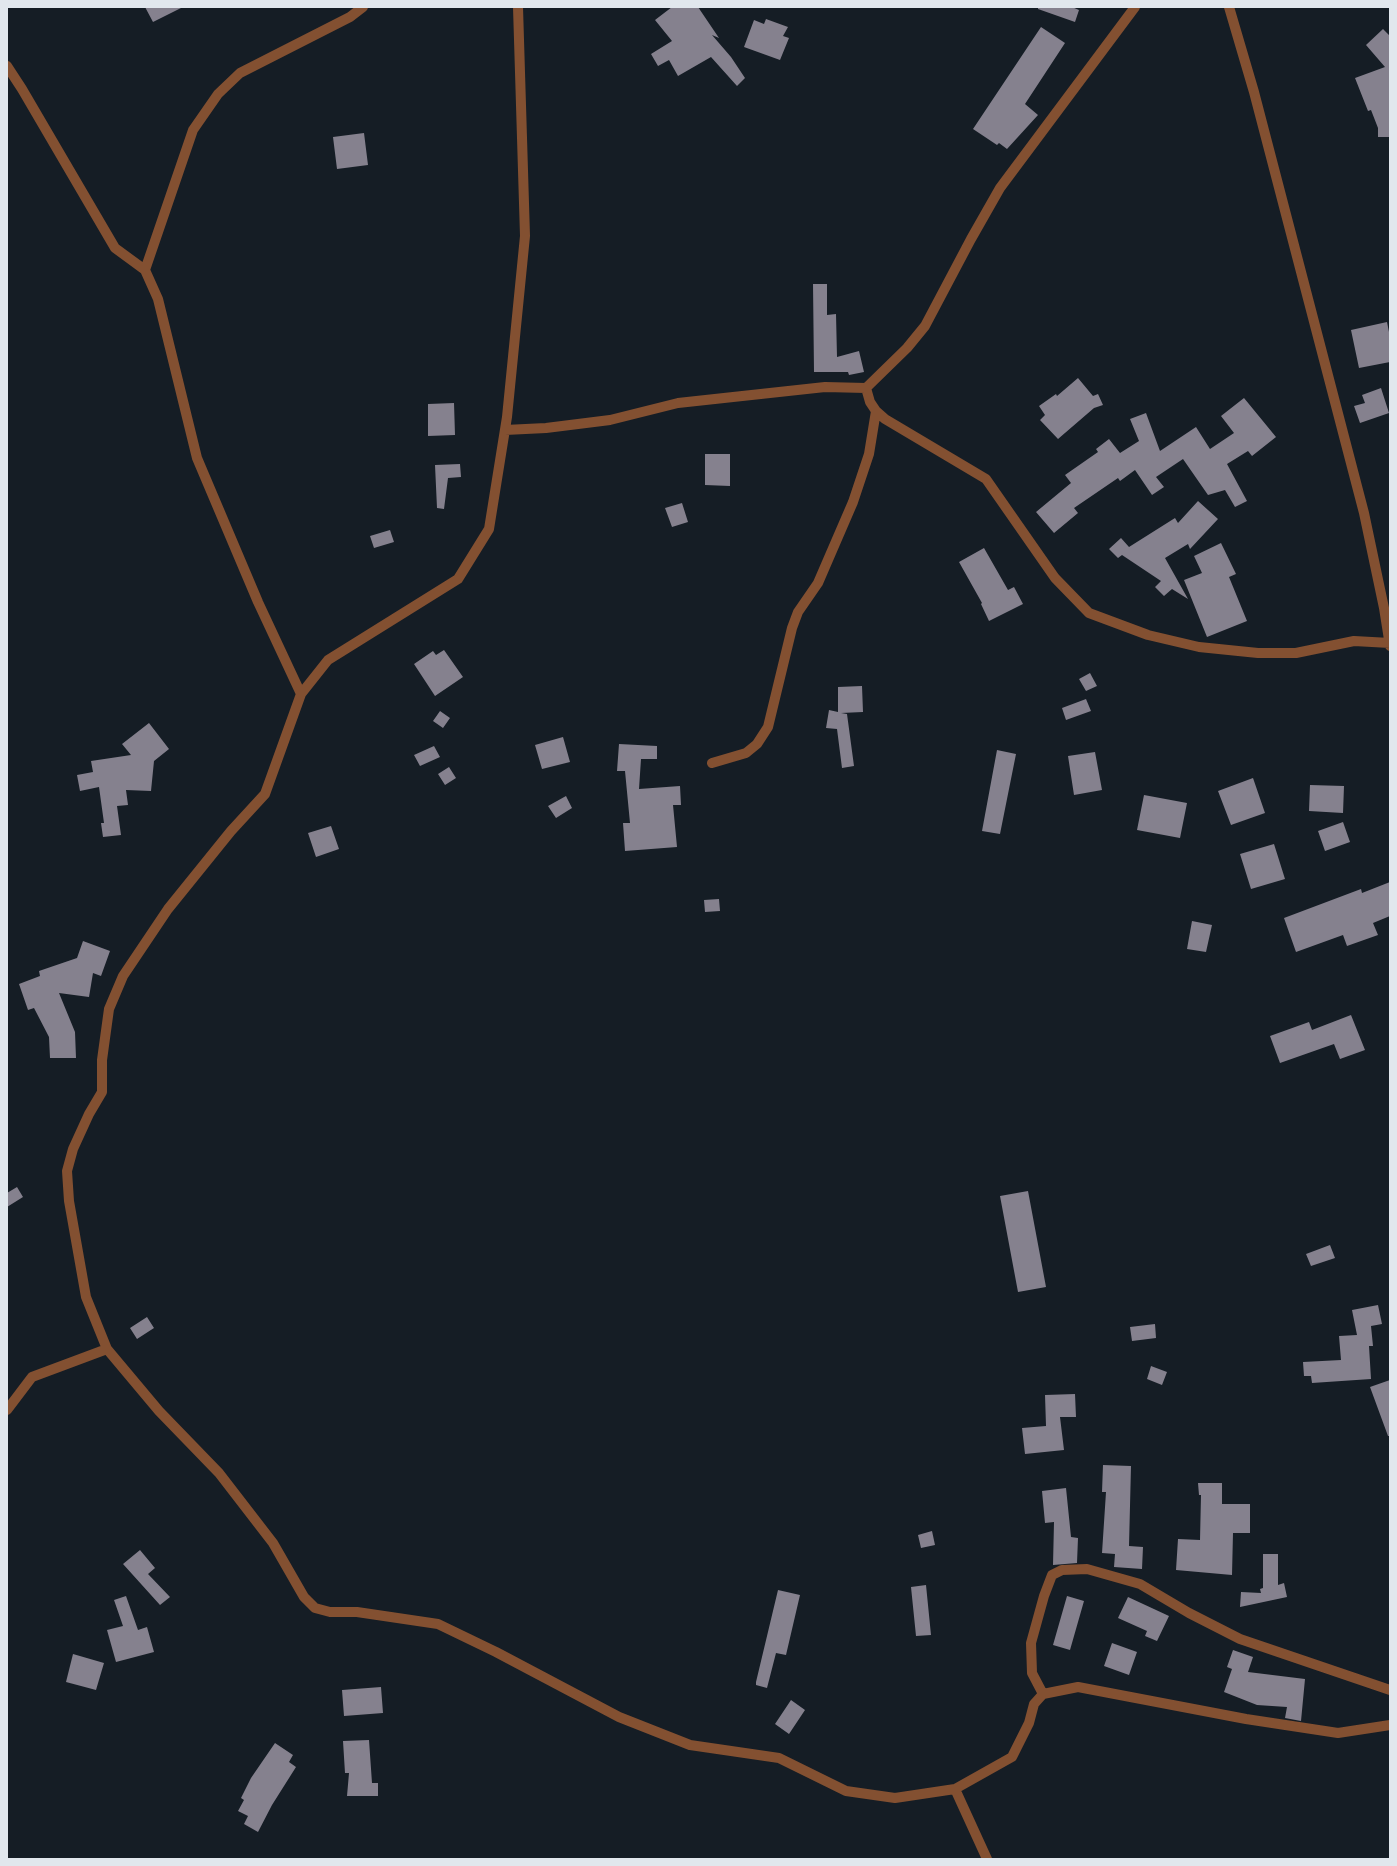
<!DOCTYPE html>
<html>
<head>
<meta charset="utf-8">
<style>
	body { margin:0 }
	#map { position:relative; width:1397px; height:1866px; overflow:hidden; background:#151d25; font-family:"IBM Plex Serif",serif }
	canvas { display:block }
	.frame { position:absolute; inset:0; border:8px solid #e1e7ed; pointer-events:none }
</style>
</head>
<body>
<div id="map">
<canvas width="1397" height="1866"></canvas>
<div class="frame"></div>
</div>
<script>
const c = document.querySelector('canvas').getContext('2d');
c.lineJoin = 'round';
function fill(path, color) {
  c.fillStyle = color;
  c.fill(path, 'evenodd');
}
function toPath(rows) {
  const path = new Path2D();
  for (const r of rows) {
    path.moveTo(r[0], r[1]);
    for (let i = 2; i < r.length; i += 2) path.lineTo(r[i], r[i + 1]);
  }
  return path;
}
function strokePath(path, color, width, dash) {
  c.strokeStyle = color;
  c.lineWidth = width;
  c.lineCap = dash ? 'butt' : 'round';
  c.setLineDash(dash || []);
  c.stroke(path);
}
const building = toPath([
	[145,7,183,7,153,22],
	[672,7,698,7,719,38,712,35,731,57,745,78,737,86,711,57,678,76,669,60,658,66,651,54,672,41,655,20],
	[1038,7,1072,7,1079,10,1075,22,1038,9],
	[766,19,788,27,783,36,789,38,780,60,744,47,754,20,764,24],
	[1041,27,1065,43,1025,104,1038,115,1007,149,999,143,997,145,973,129],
	[1383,29,1390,36,1390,137,1378,137,1378,128,1371,110,1368,111,1355,78,1385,67,1366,45],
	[364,133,368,165,337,169,333,137],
	[813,284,827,284,827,315,836,314,837,357,859,351,864,372,849,375,848,372,814,372],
	[1387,322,1390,337,1390,362,1359,368,1351,330],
	[1078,378,1093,396,1098,394,1103,405,1094,408,1058,439,1040,420,1045,415,1039,406,1056,394,1057,396],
	[1381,388,1389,413,1360,423,1354,406,1365,403,1362,395],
	[1244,398,1276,437,1252,456,1248,451,1227,464,1247,501,1235,507,1225,490,1208,495,1183,459,1156,477,1164,487,1152,495,1135,470,1120,481,1118,478,1074,508,1078,513,1054,533,1036,512,1071,483,1065,475,1098,452,1096,449,1109,439,1120,453,1139,441,1130,419,1146,413,1160,451,1196,427,1210,449,1234,433,1221,416],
	[454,403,455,435,428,436,428,404],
	[705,454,730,454,730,486,705,485],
	[460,464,461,477,448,478,444,509,437,508,435,465],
	[1198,501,1218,519,1190,549,1188,544,1165,558,1188,599,1172,589,1164,596,1155,587,1161,581,1122,555,1118,558,1109,549,1121,538,1129,547,1175,518,1178,523],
	[682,503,688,522,672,527,665,508],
	[390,530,394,542,374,548,370,536],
	[1221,543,1236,574,1229,577,1247,621,1207,637,1184,580,1202,573,1194,556],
	[984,548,1008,590,1014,587,1023,604,989,621,981,604,982,603,959,562],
	[444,650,463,677,435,696,414,664,433,651,436,655],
	[1090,673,1097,686,1086,691,1079,679],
	[862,686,863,712,841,713,847,714,854,766,842,768,837,729,826,728,829,710,838,712,838,687],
	[1086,699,1091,711,1066,720,1062,708],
	[440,711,450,718,443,728,433,721],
	[149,723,169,749,154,761,151,791,126,790,128,805,117,806,121,835,103,837,101,823,104,823,99,787,80,791,77,775,93,772,91,761,131,755,122,744],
	[563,737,570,762,542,769,535,745],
	[619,744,657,746,657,759,641,759,639,789,680,786,681,805,673,805,677,847,625,851,623,823,630,823,625,771,617,771],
	[434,746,440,757,420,766,414,755],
	[997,750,1016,754,1000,834,982,831],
	[1095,752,1102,790,1074,795,1068,756],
	[449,767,456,778,445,785,438,774],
	[1253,778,1265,813,1231,825,1218,791],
	[1310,785,1344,786,1343,813,1309,811],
	[1144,795,1187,803,1180,838,1137,830],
	[566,796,572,808,556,818,548,806],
	[1343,822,1350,842,1325,851,1318,831],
	[331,826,339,849,316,857,308,833],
	[1274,844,1285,879,1251,889,1240,854],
	[1390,882,1390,916,1373,923,1378,935,1347,946,1343,935,1296,952,1284,918,1361,889,1362,893],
	[719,899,720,911,705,912,704,900],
	[1192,921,1212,925,1206,952,1187,949],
	[83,941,110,951,101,976,93,973,89,997,59,993,75,1032,76,1058,50,1058,49,1037,34,1008,28,1010,19,984,40,976,39,971,77,958],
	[1351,1015,1365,1050,1340,1059,1334,1044,1280,1063,1270,1036,1309,1022,1312,1030],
	[17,1187,23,1197,7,1207,7,1193],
	[1028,1191,1046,1287,1018,1292,1000,1196],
	[1330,1245,1335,1258,1311,1266,1306,1254],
	[1378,1305,1382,1324,1371,1326,1373,1346,1369,1346,1371,1379,1312,1383,1311,1376,1304,1376,1303,1362,1341,1360,1339,1336,1357,1335,1352,1310],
	[147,1317,154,1328,137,1339,130,1328],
	[1155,1324,1156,1338,1132,1341,1130,1327],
	[1151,1366,1167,1372,1162,1385,1147,1379],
	[1390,1380,1390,1436,1388,1436,1370,1387],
	[1075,1394,1076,1417,1060,1417,1064,1450,1025,1454,1022,1428,1046,1426,1045,1395],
	[1103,1465,1131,1466,1129,1546,1143,1547,1142,1569,1114,1567,1115,1554,1102,1553,1106,1492,1102,1492],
	[1198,1483,1222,1483,1222,1504,1250,1504,1250,1533,1233,1533,1232,1575,1176,1570,1178,1539,1200,1540,1201,1495,1199,1495],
	[1066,1488,1071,1537,1078,1538,1077,1563,1053,1565,1054,1522,1045,1523,1042,1491],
	[932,1531,935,1545,921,1548,918,1535],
	[140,1550,155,1568,148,1574,170,1597,160,1605,123,1564],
	[1263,1554,1278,1554,1278,1585,1284,1583,1287,1597,1240,1607,1241,1592,1261,1593,1260,1589,1263,1588],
	[926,1585,931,1635,916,1636,911,1587],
	[778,1590,800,1595,786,1655,776,1653,767,1688,756,1685,756,1682],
	[126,1596,138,1630,147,1627,154,1652,116,1662,107,1630,123,1626,114,1600],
	[1067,1596,1084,1601,1070,1650,1053,1645],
	[1128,1597,1169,1616,1157,1641,1145,1636,1147,1631,1118,1618],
	[1112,1643,1137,1652,1129,1675,1104,1666],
	[1233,1650,1253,1657,1248,1672,1305,1679,1301,1721,1285,1718,1287,1707,1257,1705,1224,1692,1232,1669,1227,1667],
	[73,1654,104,1663,96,1690,66,1682],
	[381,1687,383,1713,344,1716,342,1690],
	[791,1700,805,1710,789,1734,775,1724],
	[369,1740,372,1783,378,1783,378,1796,347,1796,349,1773,345,1773,343,1741],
	[275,1743,293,1755,289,1762,296,1767,272,1805,258,1832,244,1824,248,1816,238,1811,244,1800,241,1798,251,1778]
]);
const minor = toPath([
	[518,7,525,236,507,417,489,529,458,579,328,660,301,694,265,794,231,831,168,909,123,976,109,1009,102,1060,102,1092,89,1114,73,1149,67,1171,69,1201,86,1297,107,1349,159,1411,219,1473,273,1543,304,1597,315,1608,330,1612,357,1612,438,1624,496,1652,619,1717,690,1745,779,1758,846,1791,895,1798,955,1789,1012,1757,1029,1723,1034,1704,1043,1694,1078,1687,1246,1719,1338,1733,1390,1725],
	[1229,7,1254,92,1364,513,1384,608,1390,646],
	[7,66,22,89,115,248,145,270,158,299,197,458,258,602,301,694],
	[145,270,193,130,218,94,240,73,350,17,363,7],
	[866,388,907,348,925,326,971,239,1000,188,1135,7],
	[505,430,546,428,610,420,678,403,825,387,866,388,870,402,876,411,885,419,986,479,1055,578,1089,613,1148,635,1199,647,1258,653,1296,653,1354,641,1390,643],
	[712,763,746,753,757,744,768,727,792,628,798,612,818,583,853,502,869,454,876,411],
	[7,1410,32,1377,107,1349],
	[1043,1694,1032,1673,1031,1643,1044,1596,1052,1575,1062,1570,1087,1569,1140,1584,1189,1613,1240,1639,1390,1690],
	[955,1789,987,1859]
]);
fill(building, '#85818e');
strokePath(minor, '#835031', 10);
</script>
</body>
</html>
